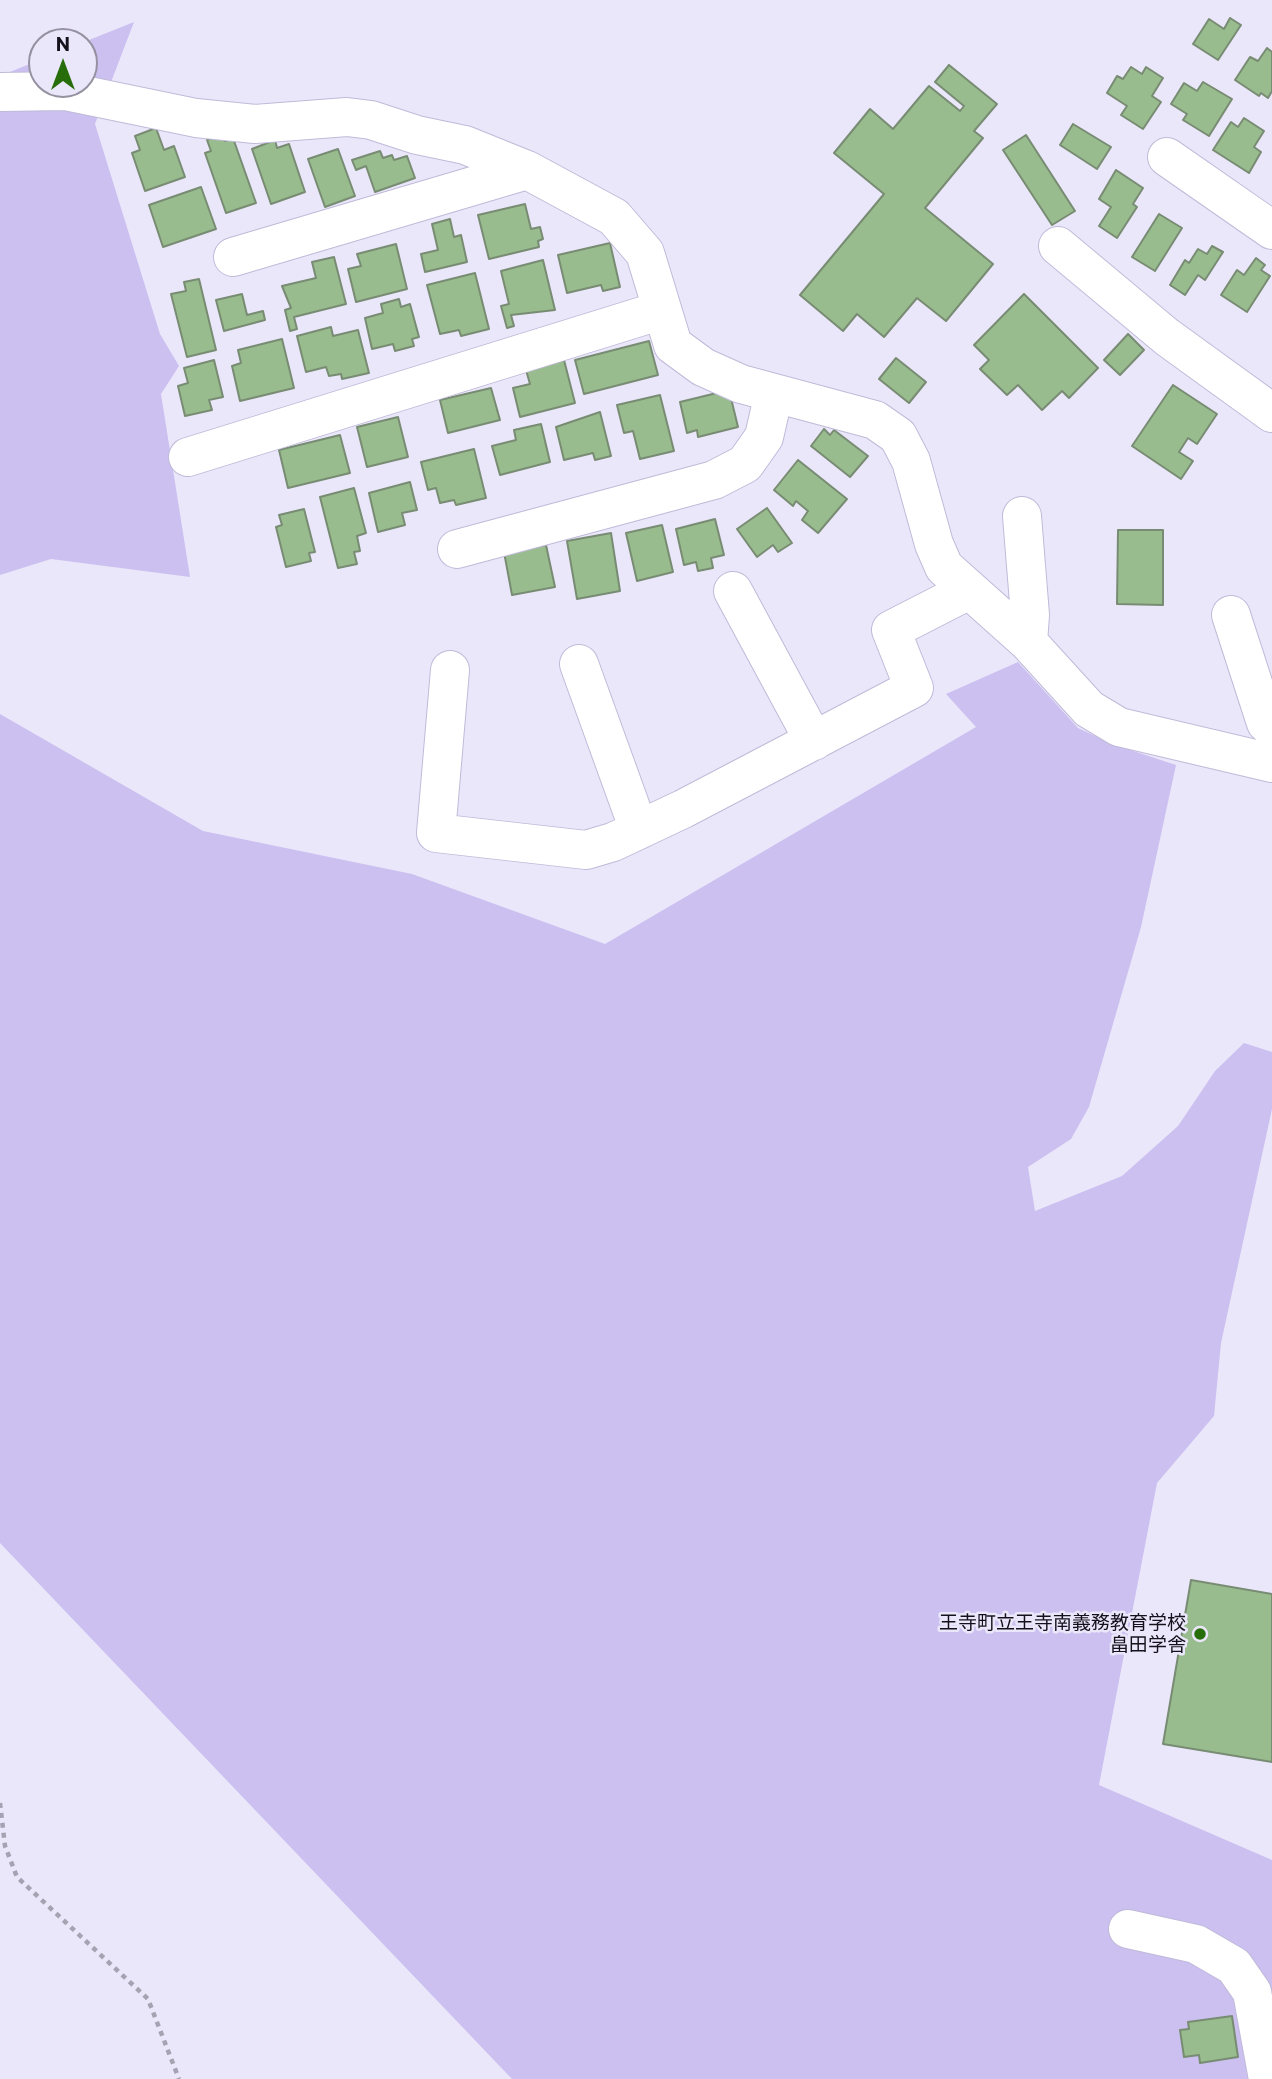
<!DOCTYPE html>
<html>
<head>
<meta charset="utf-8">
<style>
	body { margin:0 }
	#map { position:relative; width:1272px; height:2079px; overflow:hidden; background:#ebe7fa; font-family:Commissioner,sans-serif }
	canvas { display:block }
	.north { position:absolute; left:28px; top:28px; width:70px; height:70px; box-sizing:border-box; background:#ebe7fa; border:2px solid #9591a1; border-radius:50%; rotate:0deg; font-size:19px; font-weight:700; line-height:28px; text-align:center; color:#14111c }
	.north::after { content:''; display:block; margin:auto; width:24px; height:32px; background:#276e0b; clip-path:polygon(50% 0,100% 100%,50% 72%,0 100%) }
</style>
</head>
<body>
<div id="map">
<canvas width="1272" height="2079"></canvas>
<div class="north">N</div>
</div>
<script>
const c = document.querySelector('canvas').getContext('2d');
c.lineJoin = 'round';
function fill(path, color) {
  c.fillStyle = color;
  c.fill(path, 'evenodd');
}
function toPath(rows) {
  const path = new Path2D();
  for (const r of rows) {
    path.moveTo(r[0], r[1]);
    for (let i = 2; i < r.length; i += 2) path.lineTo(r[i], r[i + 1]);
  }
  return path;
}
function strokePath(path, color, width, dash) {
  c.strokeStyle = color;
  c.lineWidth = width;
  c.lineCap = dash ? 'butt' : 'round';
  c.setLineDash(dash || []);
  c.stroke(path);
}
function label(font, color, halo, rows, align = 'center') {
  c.font = font + ' Commissioner,"Noto Sans JP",sans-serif';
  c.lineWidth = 5;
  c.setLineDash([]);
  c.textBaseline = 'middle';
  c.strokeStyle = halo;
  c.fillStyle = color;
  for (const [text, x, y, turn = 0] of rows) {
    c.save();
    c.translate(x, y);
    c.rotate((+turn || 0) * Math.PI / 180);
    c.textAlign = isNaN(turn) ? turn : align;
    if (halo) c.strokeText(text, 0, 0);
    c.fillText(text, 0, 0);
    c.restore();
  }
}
const green = toPath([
	[134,22,95,124,160,334,179,366,161,394,190,577,51,559,0,575,0,76,42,59,42,84,84,84,84,42],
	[1018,662,1078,728,1112,744,1176,765,1141,927,1089,1107,1071,1139,1028,1167,1035,1211,1122,1176,1178,1126,1215,1071,1244,1043,1272,1052,1272,1109,1221,1343,1214,1416,1157,1483,1099,1785,1272,1860,1272,2079,512,2079,0,1543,0,714,203,831,412,874,605,944,976,727,946,694]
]);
const building = toPath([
	[1230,18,1241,25,1218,60,1193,44,1209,19,1224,29,1230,18],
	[1267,48,1272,52,1272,91,1268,98,1261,93,1259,96,1235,80,1250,57,1258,61,1267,48],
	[949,65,997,104,974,131,983,138,925,208,993,264,946,321,917,298,884,337,857,314,843,331,800,295,884,194,834,153,870,109,893,129,929,86,960,111,964,106,935,82,949,65],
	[1131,67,1142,74,1146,67,1163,78,1152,96,1161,102,1143,129,1121,115,1127,106,1107,93,1117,76,1123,79,1131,67],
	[1203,82,1232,99,1209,136,1183,120,1187,114,1171,104,1184,83,1197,91,1203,82],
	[1244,118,1264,131,1254,147,1261,152,1249,173,1213,150,1231,122,1238,127,1244,118],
	[1073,124,1111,147,1097,169,1060,145,1073,124],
	[156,128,164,150,174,146,185,177,145,191,132,153,140,150,135,136,156,128],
	[223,134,225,141,233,138,256,203,226,213,205,153,211,151,207,140,223,134],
	[1026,135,1075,211,1052,225,1003,150,1026,135],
	[275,140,277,148,289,144,305,192,271,204,252,149,275,140],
	[338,149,355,196,325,207,308,159,338,149],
	[380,151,383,158,392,155,394,160,407,156,415,178,375,192,366,166,356,170,352,160,380,151],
	[1116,170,1143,188,1133,204,1137,207,1117,238,1099,226,1111,207,1099,199,1116,170],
	[201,187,216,229,163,247,149,205,201,187],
	[525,204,531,229,540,227,543,239,538,241,539,247,489,259,478,215,525,204],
	[1159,214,1182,228,1155,271,1132,257,1159,214],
	[450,219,454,237,461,235,467,262,425,272,421,254,438,250,432,224,450,219],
	[610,243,620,287,603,291,601,285,567,293,558,255,610,243],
	[396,244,407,289,356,302,348,269,361,266,357,254,396,244],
	[1212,246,1223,252,1205,280,1198,275,1185,295,1170,285,1185,260,1189,263,1198,249,1207,254,1212,246],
	[334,257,346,304,294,317,297,329,290,331,285,310,291,308,282,286,316,278,312,262,334,257],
	[1256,258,1265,265,1261,270,1270,276,1247,312,1221,295,1237,270,1244,275,1256,258],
	[543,260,555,310,511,315,514,326,507,328,501,306,509,304,501,271,543,260],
	[475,273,489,329,461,336,459,330,440,334,427,285,475,273],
	[199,279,216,350,187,357,171,294,186,291,184,282,199,279],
	[242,294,247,315,263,311,265,320,224,331,216,300,242,294],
	[1024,294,1098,368,1069,398,1062,391,1042,410,1018,385,1007,395,980,369,989,360,974,345,1024,294],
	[399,299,401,307,410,304,419,337,412,339,414,346,395,351,393,344,372,349,365,318,383,313,381,304,399,299],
	[331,327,333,336,358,330,369,373,342,379,341,374,329,376,326,367,306,372,297,336,331,327],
	[1128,334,1144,350,1120,375,1104,360,1128,334],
	[282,339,294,388,240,401,232,366,241,363,238,350,282,339],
	[649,341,658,375,584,394,575,360,649,341],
	[896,358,926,382,909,403,879,379,896,358],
	[214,360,223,397,209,400,212,410,185,416,178,386,188,383,184,368,214,360],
	[564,360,575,403,520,417,513,388,530,384,526,370,564,360],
	[1173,385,1217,414,1197,444,1188,438,1179,452,1193,461,1181,479,1132,446,1173,385],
	[491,388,500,420,448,433,440,400,491,388],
	[729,390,738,427,698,437,697,430,687,433,680,402,729,390],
	[660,395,674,451,640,459,633,431,624,433,617,405,660,395],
	[600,412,611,456,595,460,593,453,564,460,556,427,600,412],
	[398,417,408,457,367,467,357,427,398,417],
	[541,424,550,462,500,475,492,446,516,440,514,430,541,424],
	[824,429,830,435,834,430,868,456,850,477,811,446,824,429],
	[340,435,350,473,288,488,279,450,340,435],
	[474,449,486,498,456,505,454,500,440,503,436,488,428,490,421,462,474,449],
	[798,460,847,499,818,533,802,520,808,511,796,501,793,506,774,490,798,460],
	[410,482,417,510,402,513,405,525,378,532,369,493,410,482],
	[354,488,366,533,357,536,360,551,354,552,357,564,338,568,320,497,354,488],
	[767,508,792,543,778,552,773,545,757,557,737,529,767,508],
	[304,509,315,552,309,553,311,561,286,567,276,527,282,525,279,515,304,509],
	[715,519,724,555,711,558,713,568,698,571,696,562,684,565,676,529,715,519],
	[662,525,673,572,637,581,626,533,662,525],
	[1118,530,1163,530,1163,605,1117,604,1118,530],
	[611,533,620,591,577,599,567,541,611,533],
	[546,545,555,587,512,595,504,552,546,545],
	[1191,1580,1272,1594,1272,1762,1163,1744,1191,1580],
	[1232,2016,1238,2057,1200,2063,1199,2055,1184,2057,1180,2030,1189,2029,1188,2022,1232,2016]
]);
const path = toPath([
	[0,1803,5,1846,17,1877,148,1999,179,2079]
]);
const minor = toPath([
	[0,92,65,91,196,118,255,124,347,117,371,120,417,135,465,145,527,170,614,217,645,253,673,345,703,367,741,384,875,420,898,436,911,461,934,544,944,567,1028,642,1089,709,1119,727,1272,763],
	[1167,157,1272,230],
	[1058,246,1167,337,1272,413],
	[233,257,527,170],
	[188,457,662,310],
	[1022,516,1030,615,1028,642],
	[457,549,714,480,745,464,764,437,774,393],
	[733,591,814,741],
	[1231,615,1266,723,1272,728],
	[579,664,639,830],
	[450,670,436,833,586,850,613,842,683,809,914,688,891,630,969,590],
	[1128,1929,1196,1944,1234,1966,1252,1992,1268,2079]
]);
const markers = [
	[1200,1634,7,"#276e0b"]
];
const poiNames = [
	["王寺町立王寺南義務教育学校",1186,1623],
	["畠田学舎",1186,1645]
];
fill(green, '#cbc0f0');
fill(building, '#99bc8f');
strokePath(building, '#788c73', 2);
strokePath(minor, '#c0bad9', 40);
strokePath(path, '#a5a2b2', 4.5, [5, 5]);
strokePath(minor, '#fff', 38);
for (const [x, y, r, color] of markers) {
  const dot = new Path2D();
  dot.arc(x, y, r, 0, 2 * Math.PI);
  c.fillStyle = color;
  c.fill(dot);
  strokePath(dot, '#ebe7fa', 2.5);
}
label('19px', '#14111c', '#ebe7fa', poiNames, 'right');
</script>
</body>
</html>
